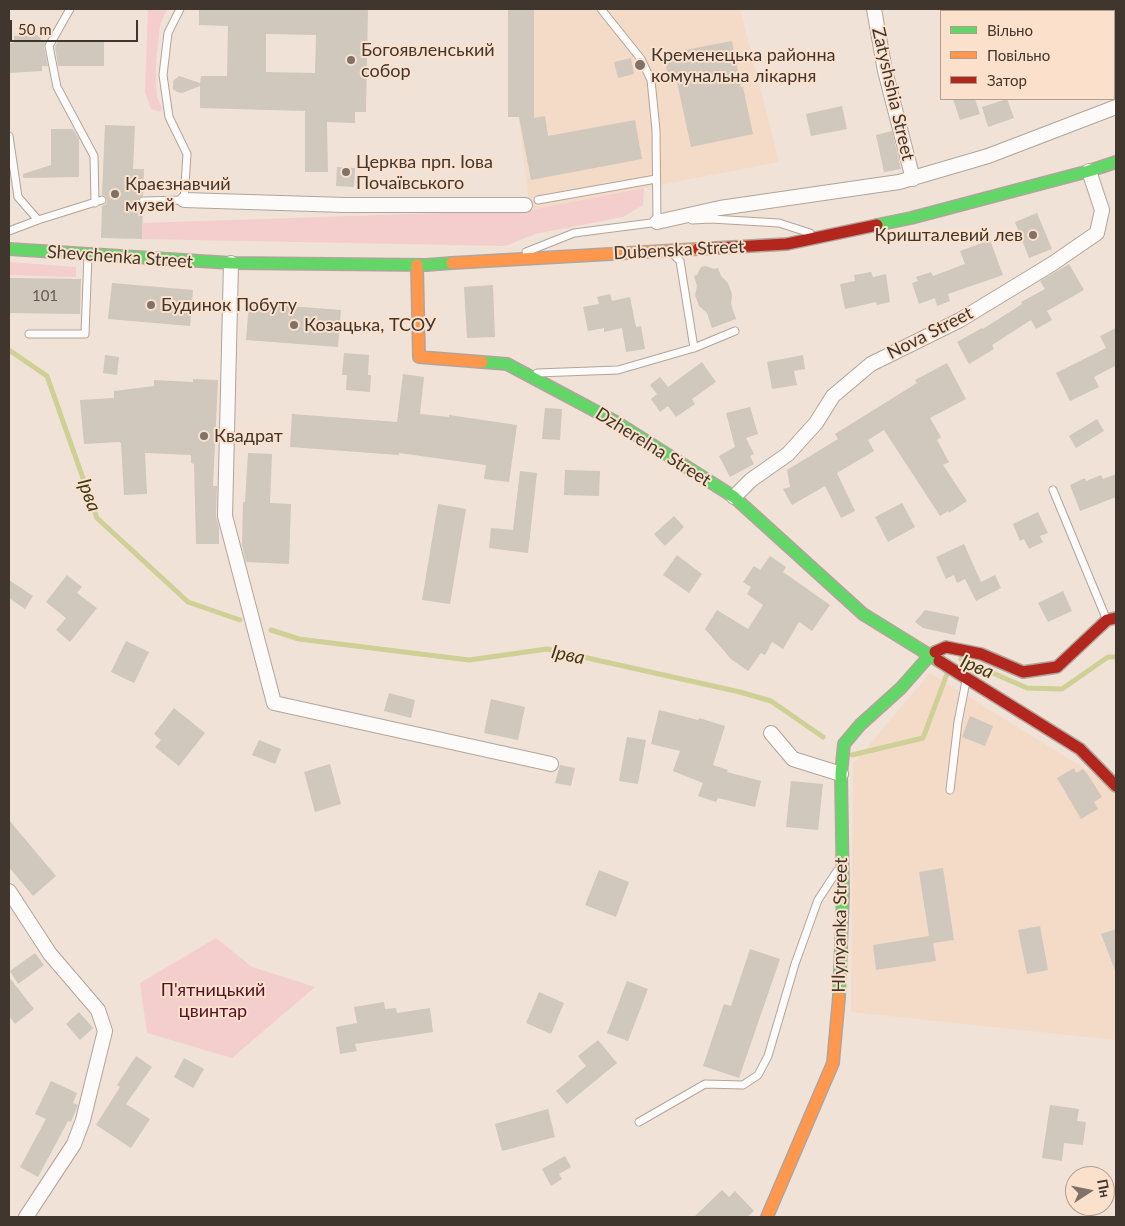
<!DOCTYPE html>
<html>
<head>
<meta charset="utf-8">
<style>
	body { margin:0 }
	#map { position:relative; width:1125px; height:1226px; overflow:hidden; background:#f0e2d6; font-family:Lato,sans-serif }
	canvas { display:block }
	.frame { position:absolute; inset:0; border:10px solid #41362e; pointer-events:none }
	.legend { position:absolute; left:940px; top:10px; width:175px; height:90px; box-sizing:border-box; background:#fbe1cc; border:1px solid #b19d8d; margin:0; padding:6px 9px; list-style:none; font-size:15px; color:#41362e }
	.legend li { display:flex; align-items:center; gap:10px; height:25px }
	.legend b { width:25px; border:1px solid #b19d8d }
	.north { position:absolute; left:1065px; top:1166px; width:50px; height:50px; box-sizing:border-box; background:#fbe1cc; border:1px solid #b19d8d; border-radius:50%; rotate:79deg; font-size:14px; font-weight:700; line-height:20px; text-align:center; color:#41362e }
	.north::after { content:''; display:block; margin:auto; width:18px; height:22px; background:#7e7269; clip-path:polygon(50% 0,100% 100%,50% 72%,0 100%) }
	.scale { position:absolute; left:10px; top:20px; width:128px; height:22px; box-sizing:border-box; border:2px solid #41362e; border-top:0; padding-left:6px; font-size:15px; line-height:18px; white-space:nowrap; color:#41362e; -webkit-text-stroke:4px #fbe1cc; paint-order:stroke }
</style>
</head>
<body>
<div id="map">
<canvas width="1125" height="1226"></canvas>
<div class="frame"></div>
<ul class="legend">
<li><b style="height:6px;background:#63d668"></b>Вільно</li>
<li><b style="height:6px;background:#ff974d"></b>Повільно</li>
<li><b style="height:6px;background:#b3261e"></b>Затор</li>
</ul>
<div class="north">Пн</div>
<div class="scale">50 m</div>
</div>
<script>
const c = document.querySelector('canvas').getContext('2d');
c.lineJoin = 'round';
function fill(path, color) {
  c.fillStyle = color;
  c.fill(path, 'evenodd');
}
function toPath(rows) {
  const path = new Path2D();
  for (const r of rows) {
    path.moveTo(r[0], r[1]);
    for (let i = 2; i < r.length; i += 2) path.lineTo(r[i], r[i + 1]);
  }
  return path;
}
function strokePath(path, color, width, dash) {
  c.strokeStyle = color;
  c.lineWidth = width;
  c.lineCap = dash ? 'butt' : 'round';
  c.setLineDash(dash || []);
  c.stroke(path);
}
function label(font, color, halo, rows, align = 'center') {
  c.font = font + ' Lato,sans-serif';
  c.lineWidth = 4;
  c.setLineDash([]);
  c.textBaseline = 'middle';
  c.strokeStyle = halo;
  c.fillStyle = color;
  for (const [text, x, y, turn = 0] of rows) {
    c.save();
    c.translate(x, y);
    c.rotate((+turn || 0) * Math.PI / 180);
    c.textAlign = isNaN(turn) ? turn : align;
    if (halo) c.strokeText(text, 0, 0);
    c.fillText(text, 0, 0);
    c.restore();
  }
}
const built = toPath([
	[534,9,740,9,779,162,530,210,519,120],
	[930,673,1116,788,1116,1040,851,1012,853,764]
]);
const green = toPath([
	[148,9,167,9,160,25,156,63,156,83,157,97,162,108,161,112,151,109,145,92],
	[644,188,643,205,623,217,535,234,505,246,142,239,143,223,530,210],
	[9,262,76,267,76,277,9,275],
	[216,938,252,967,315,987,232,1058,147,1033,140,983]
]);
const stream = toPath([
	[9,350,47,376,97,518,188,602,240,620],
	[271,630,299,639,469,660,547,649,740,692,771,701,823,737],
	[961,659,1027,688,1062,689,1108,657,1116,657],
	[852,755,923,738,948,671]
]);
const building = toPath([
	[199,9,368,9,366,112,355,112,355,123,327,122,328,172,305,172,305,111,200,108,200,86,182,93,177,92,173,89,173,81,179,76,200,83,201,76,227,76,228,26,199,25],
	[266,34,316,35,315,73,266,72],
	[508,9,534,9,534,118,545,116,548,136,635,120,642,159,531,180,519,117,508,117],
	[40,35,41,40,46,40,44,47,48,66,42,66,42,71,9,73,9,43,14,43,14,36],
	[58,40,104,40,104,66,58,66,55,47],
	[732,41,741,87,743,87,753,134,691,147,677,82,669,83,664,54],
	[631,58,634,74,618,78,614,62],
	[953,99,975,99,980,114,960,120],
	[1007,99,1014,118,988,127,982,107],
	[842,106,847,129,811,136,806,114],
	[105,125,135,126,133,169,144,169,143,196,140,197,138,201,139,204,143,206,142,239,101,238,102,206,106,204,107,201,106,196,102,195],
	[51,129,73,129,79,139,79,177,23,178,23,174,51,165],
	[892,131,901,169,884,172,876,135],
	[337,167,355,168,354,187,336,186],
	[1037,213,1052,249,1029,258,1015,222],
	[990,240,1003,275,948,294,950,301,937,306,935,298,919,304,912,283,918,281,916,277,931,272,933,276,965,264,960,251],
	[1069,264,1084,290,1047,311,1052,320,1036,329,1031,320,992,345,994,349,969,364,957,342,982,328,983,329,1022,304,1021,302,1045,289,1040,281],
	[706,266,714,269,718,268,721,276,728,283,732,294,731,304,736,319,712,328,707,313,699,306,695,295,697,286,694,276,697,275,701,267],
	[871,272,873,277,886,274,890,302,877,305,876,302,845,309,840,284,855,281,854,275],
	[9,278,81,279,80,314,9,313],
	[112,283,193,290,190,326,108,319],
	[493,285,495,337,467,338,464,287],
	[610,294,612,301,630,297,636,327,641,326,645,349,626,352,622,328,604,332,604,328,588,331,583,307,599,304,597,297],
	[249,303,341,310,338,347,246,340],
	[1116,328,1116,368,1115,366,1094,377,1099,387,1070,401,1056,373,1106,348,1100,336],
	[344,353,369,355,368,375,371,375,370,392,346,390,347,375,342,375],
	[105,355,119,357,117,375,103,373],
	[803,355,805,369,794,371,797,385,772,389,767,362],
	[702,362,716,382,692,399,695,404,676,417,668,406,660,412,651,399,657,394,650,385,660,377,668,387],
	[947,363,966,399,930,418,941,437,937,440,949,462,943,465,967,501,949,513,948,511,940,516,884,430,868,440,874,451,837,473,855,511,841,518,825,486,792,505,783,489,790,487,787,470,838,439,835,434,917,383,915,380],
	[403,374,424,377,420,414,449,417,449,415,517,425,509,482,484,479,486,465,399,453,399,455,290,447,292,414,397,422],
	[193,379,218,380,213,486,217,486,216,516,219,527,219,544,196,544,194,464,191,463,191,455,145,453,147,494,124,495,121,443,119,442,84,444,80,400,114,398,114,391,154,386,154,380,193,382],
	[750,407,758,434,746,438,754,454,750,456,754,464,730,477,719,456,735,447,726,413],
	[545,408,562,409,560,440,542,439],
	[1097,419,1104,431,1076,448,1069,436],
	[248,453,272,454,270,503,291,504,289,564,246,562,242,545,243,502,245,502],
	[565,470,600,471,599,496,564,495],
	[520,471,537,473,528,553,489,548,491,528,513,530],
	[1116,474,1116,497,1080,511,1070,485,1085,478,1086,481,1101,475,1103,479],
	[902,503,915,527,888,542,875,517],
	[438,504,466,509,450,604,422,600],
	[1038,512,1048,533,1040,536,1043,542,1029,549,1024,539,1020,541,1013,524],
	[674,516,684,527,665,546,654,534],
	[964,544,981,582,995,575,1001,588,976,601,965,579,957,583,954,575,946,579,936,557],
	[677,555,702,574,689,593,663,575],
	[770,556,786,567,783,572,830,605,812,631,799,622,783,649,772,642,765,655,761,653,748,671,731,659,705,629,717,610,748,629,763,605,747,594,751,587,743,582,754,566,760,570],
	[67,575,82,587,77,593,97,608,70,642,56,630,66,618,46,602],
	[9,580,33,596,25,609,9,598],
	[1063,591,1072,611,1048,622,1038,603],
	[925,610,959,617,955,635,923,628,915,622],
	[126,641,149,652,134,683,111,672],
	[389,693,415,700,411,718,384,711],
	[491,699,525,707,518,740,484,733],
	[174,708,205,733,179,766,155,747,161,740,154,734],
	[659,710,698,720,699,718,725,726,713,765,728,770,727,772,761,781,755,807,718,798,716,802,698,796,703,783,673,771,680,751,651,744],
	[970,716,993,726,985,746,962,737],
	[627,737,646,740,638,784,619,781],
	[259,740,281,749,275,764,252,755],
	[330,764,341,804,315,812,304,772],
	[560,765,575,768,571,786,555,783],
	[1074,768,1076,773,1083,769,1088,775,1102,797,1094,802,1098,809,1081,819,1057,778],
	[791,781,823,784,818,830,786,827],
	[9,820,56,876,33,896,9,867],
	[943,868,954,940,933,943,936,961,876,970,873,945,929,936,919,872],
	[599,870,629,882,616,917,585,905],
	[1040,926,1048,970,1027,974,1018,930],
	[1116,929,1116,970,1115,970,1101,934],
	[750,949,780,959,739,1078,703,1066,724,1004,731,1006],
	[35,953,44,965,18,984,10,971],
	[9,977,34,1009,15,1024,9,1016],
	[627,981,648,989,628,1041,607,1033],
	[539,992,564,1003,551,1034,526,1023],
	[384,1002,385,1009,396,1008,397,1013,430,1008,433,1032,355,1044,357,1051,340,1054,336,1027,357,1023,354,1007],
	[79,1012,93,1028,80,1040,66,1024],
	[598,1040,617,1063,567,1104,556,1091,586,1066,578,1056],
	[136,1056,152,1067,126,1104,150,1119,131,1148,96,1125,120,1087,117,1085],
	[184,1058,204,1069,193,1088,174,1077],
	[51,1081,77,1093,73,1103,78,1105,71,1122,68,1121,38,1177,20,1167,46,1119,35,1114],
	[1050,1105,1079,1109,1077,1121,1086,1122,1083,1145,1064,1143,1062,1161,1042,1158],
	[548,1109,555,1137,502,1151,495,1124],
	[565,1156,571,1167,559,1174,562,1179,551,1186,542,1169],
	[722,1190,729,1197,735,1191,754,1211,747,1217,694,1217]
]);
const lane = toPath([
	[70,9,49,46,57,87,94,156,95,203],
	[601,9,641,59,651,80,656,130,657,222],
	[9,136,18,197,38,220],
	[538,200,656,179],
	[143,201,184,200,187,154,169,117,163,75,168,33,180,9],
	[692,220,711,219,779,223,810,233],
	[9,231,38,220,102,200],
	[526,252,574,233,659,222],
	[674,255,680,261,694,348],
	[29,334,85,334,88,255],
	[537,373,618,370,694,348,735,331],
	[1053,490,1106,618],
	[950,790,958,722,966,681],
	[639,1122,705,1084,743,1085,758,1075,768,1056,795,964,818,900,837,871]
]);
const street = toPath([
	[874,9,885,71,913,179],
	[184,200,345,205,525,205],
	[657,222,720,208,899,182,988,156,1116,107],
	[231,263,225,516,274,703,551,764],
	[734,497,751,480,788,454,816,423,833,396,871,364,960,320,1052,264,1097,233,1102,210,1089,171],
	[771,733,793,759,841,774],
	[9,891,50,954,98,1010,105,1031,83,1120,74,1144,26,1217]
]);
const fast = toPath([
	[877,225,911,218,1089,171,1116,162],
	[9,249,231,263,426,265,452,263],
	[482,362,507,364,616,422,734,497,863,614,939,661],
	[839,997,843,894,841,774,844,744,860,725,901,688,930,655,935,652]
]);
const slow = toPath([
	[452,263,698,249],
	[417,265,419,357,482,362],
	[767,1217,833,1063,839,997]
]);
const jam = toPath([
	[698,249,787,244,877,225],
	[935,652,946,647,981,654,1023,672,1057,667,1107,620,1116,618],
	[939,661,1080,749,1116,786]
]);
const markers = [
	[351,60,5,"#7e7269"],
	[640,65,6,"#7e7269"],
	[346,172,5,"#7e7269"],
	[115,194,5,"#7e7269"],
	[1033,235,5,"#7e7269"],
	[151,305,5,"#7e7269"],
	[294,325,5,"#7e7269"],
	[204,436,5,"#7e7269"]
];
const numberNames = [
	["101",45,296]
];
const poiNames = [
	["Богоявленський",361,50],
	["собор",361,71],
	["Кременецька районна",651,55],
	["комунальна лікарня",651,76],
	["Церква прп. Іова",356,162],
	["Почаївського",356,183],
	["Краєзнавчий",125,184],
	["музей",125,205],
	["Кришталевий лев",1023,235,"right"],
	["Будинок Побуту",161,305],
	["Козацька, ТСОУ",304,325],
	["Квадрат",214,436]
];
const streetNames = [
	["Zatyshshia Street",893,94,77],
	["Dubenska Street",679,250,-3],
	["Shevchenka Street",120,257,4],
	["Nova Street",930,333,-27],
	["Dzherelna Street",653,447,32],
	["Hlynyanka Street",840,925,-89]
];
const parkNames = [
	["П'ятницький",213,990],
	["цвинтар",213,1011]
];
const waterNames = [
	["Ірва",89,495,69],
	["Ірва",568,655,11],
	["Ірва",977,667,22]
];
fill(built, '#f3dbc8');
fill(green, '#f4cdcd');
strokePath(stream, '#ced096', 5);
fill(building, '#d0c7bd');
strokePath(lane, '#b0a59c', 9);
strokePath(street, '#b0a59c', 16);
strokePath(fast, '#b0a59c', 14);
strokePath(slow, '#b0a59c', 14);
strokePath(jam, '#b0a59c', 14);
strokePath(lane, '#fdfbf9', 7);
strokePath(street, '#fdfbf9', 14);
strokePath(fast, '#63d668', 11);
strokePath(slow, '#ff974d', 11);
strokePath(jam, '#b3261e', 11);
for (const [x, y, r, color] of markers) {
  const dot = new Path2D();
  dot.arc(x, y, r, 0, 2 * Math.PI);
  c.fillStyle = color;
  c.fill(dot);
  strokePath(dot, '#fbe1cc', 2);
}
label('15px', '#655a52', null, numberNames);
label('18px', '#41362e', '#fbe1cc', poiNames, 'left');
label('18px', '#41362e', '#fbe1cc', streetNames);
label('18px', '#580e25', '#fbe1cc', parkNames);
label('italic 19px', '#373a18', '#fbe1cc', waterNames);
</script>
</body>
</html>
